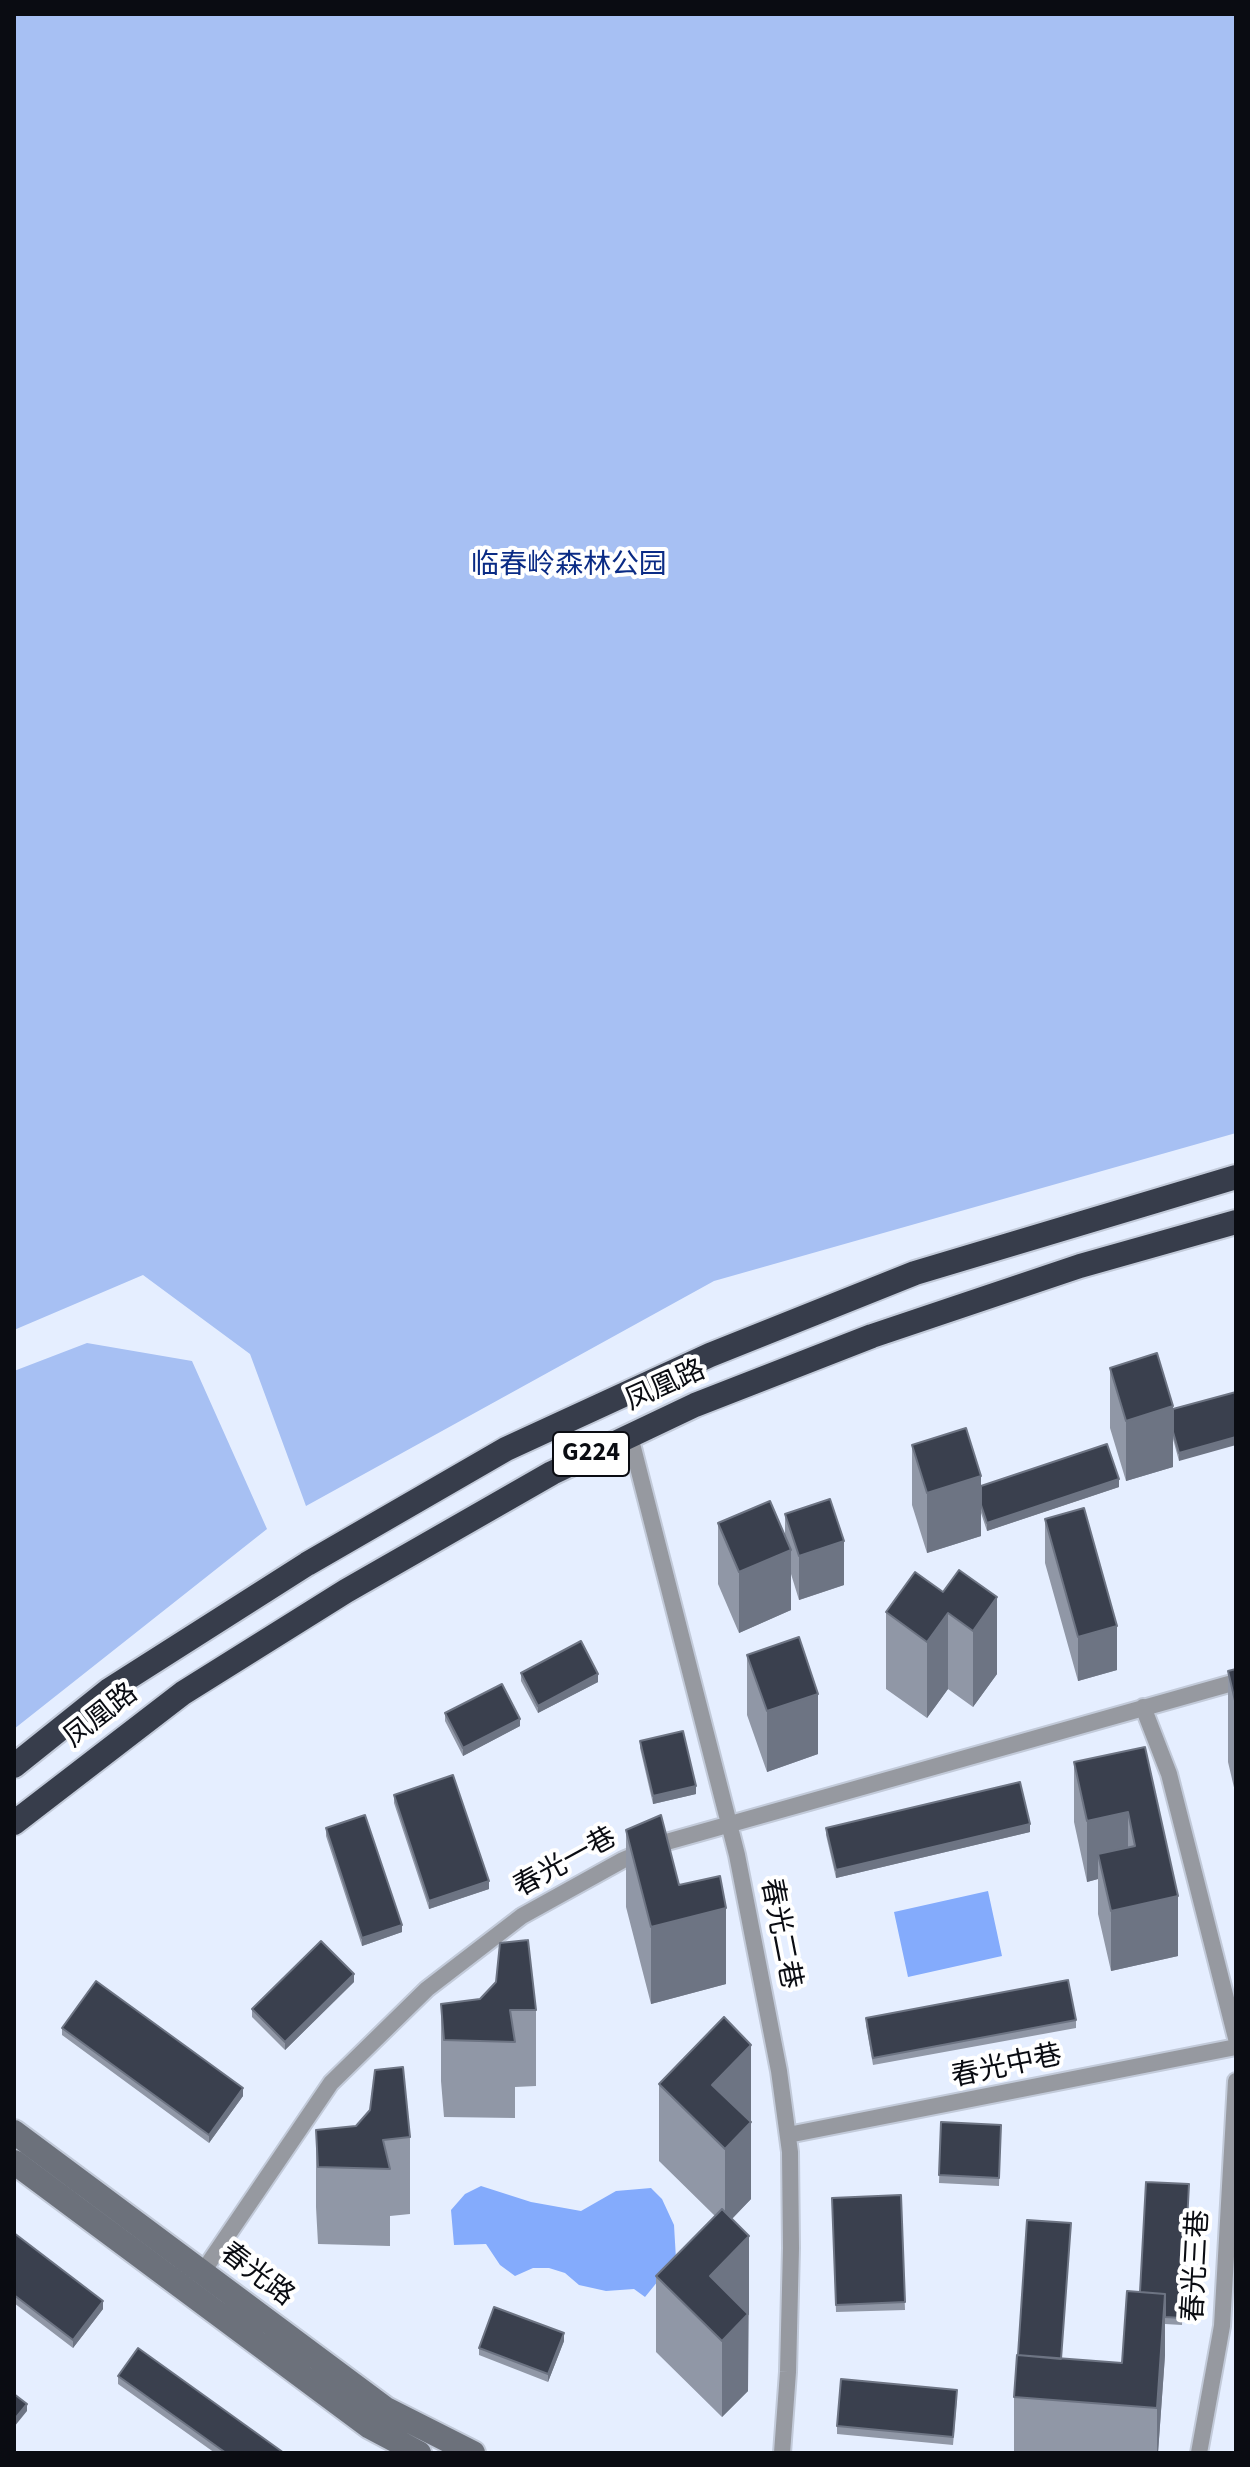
<!DOCTYPE html>
<html>
<head>
<meta charset="utf-8">
<style>
	body { margin:0 }
	#map { position:relative; width:1250px; height:2467px; overflow:hidden; background:#e5eeff; font-family:"Source Sans 3",sans-serif }
	canvas { display:block }
	.frame { position:absolute; inset:0; border:16px solid #0a0c12; pointer-events:none }
</style>
</head>
<body>
<div id="map">
<canvas width="1250" height="2467"></canvas>
<div class="frame"></div>
</div>
<script>
const c = document.querySelector('canvas').getContext('2d');
c.lineJoin = 'round';
function fill(path, color) {
  c.fillStyle = color;
  c.fill(path, 'evenodd');
}
function toPath(rows) {
  const path = new Path2D();
  for (const r of rows) {
    path.moveTo(r[0], r[1]);
    for (let i = 2; i < r.length; i += 2) path.lineTo(r[i], r[i + 1]);
  }
  return path;
}
function strokePath(path, color, width, dash) {
  c.strokeStyle = color;
  c.lineWidth = width;
  c.lineCap = dash ? 'butt' : 'round';
  c.setLineDash(dash || []);
  c.stroke(path);
}
function label(font, color, halo, rows, align = 'center') {
  c.font = font + ' "Source Sans 3","Noto Sans SC",sans-serif';
  c.lineWidth = 8;
  c.setLineDash([]);
  c.textBaseline = 'middle';
  c.strokeStyle = halo;
  c.fillStyle = color;
  for (const [text, x, y, turn = 0] of rows) {
    c.save();
    c.translate(x, y);
    c.rotate((+turn || 0) * Math.PI / 180);
    c.textAlign = isNaN(turn) ? turn : align;
    if (halo) c.strokeText(text, 0, 0);
    c.fillText(text, 0, 0);
    c.restore();
  }
}
const green = toPath([
	[14,14,1236,14,1236,1133,714,1281,306,1506,250,1354,143,1275,14,1330],
	[87,1343,192,1361,267,1529,14,1729,14,1371]
]);
const water = toPath([
	[988,1891,1002,1956,908,1977,894,1912],
	[481,2186,531,2202,581,2211,616,2191,651,2188,662,2199,674,2225,676,2259,645,2297,634,2289,606,2291,579,2285,565,2273,549,2268,533,2268,515,2276,500,2265,486,2244,454,2245,451,2210,465,2194]
]);
const street = toPath([
	[630,1436,737,1855,779,2071,790,2152,791,2248,788,2372,782,2453],
	[1143,1707,1169,1774,1236,2038],
	[788,2135,1236,2047],
	[202,2273,331,2083,427,1989,522,1916,623,1860,663,1843,1236,1682],
	[1199,2453,1222,2326,1236,2081]
]);
const secondary = toPath([
	[14,2132,386,2409,473,2453],
	[14,2162,370,2427,419,2453]
]);
const highway = toPath([
	[14,1766,109,1690,307,1564,506,1449,710,1355,915,1273,1236,1177],
	[14,1823,183,1693,346,1591,552,1473,695,1405,872,1336,1080,1266,1236,1222]
]);
const wall = toPath([
	[1110,1368,1173,1409,1236,1392,1179,1461,1173,1439,1173,1467,1126,1481,1110,1428],
	[912,1445,981,1486,1119,1487,987,1531,981,1513,981,1536,927,1553,912,1505],
	[785,1514,844,1585,799,1600,791,1574,791,1610,739,1633,718,1584,718,1523,785,1537],
	[1045,1519,1117,1670,1078,1681,1045,1563],
	[959,1570,997,1674,973,1707,948,1689,927,1718,886,1689,886,1612,943,1592],
	[747,1655,818,1754,767,1772,747,1715],
	[1236,1669,1236,1796,1228,1762,1228,1671],
	[521,1673,598,1682,538,1713,521,1681],
	[445,1713,520,1726,463,1756,445,1721],
	[640,1741,696,1794,653,1804,640,1748],
	[1145,1747,1178,1956,1111,1971,1098,1914,1098,1879,1087,1882,1074,1822,1074,1762],
	[394,1795,489,1889,429,1909,394,1803],
	[326,1828,402,1932,362,1946,326,1836],
	[826,1828,1030,1832,836,1878,826,1835],
	[626,1830,726,1984,651,2004,626,1907],
	[354,1982,285,2050,252,2017,252,2009],
	[441,2004,536,2010,536,2086,515,2087,515,2118,444,2117,441,2081],
	[866,2018,1076,2020,1076,2028,873,2065,866,2025],
	[62,2028,243,2096,209,2143,62,2035],
	[659,2084,751,2121,751,2199,732,2219,749,2313,748,2391,722,2417,656,2352,656,2276,715,2216,659,2161],
	[941,2122,1001,2125,999,2186,939,2183],
	[316,2130,410,2137,410,2214,390,2216,390,2246,318,2244,316,2207],
	[1189,2184,1182,2325,1165,2324,1165,2355,1158,2453,1014,2453,1014,2397,1062,2359,1122,2363,1140,2292],
	[901,2195,905,2310,836,2312,832,2198],
	[14,2233,103,2309,73,2348,14,2303],
	[564,2341,548,2382,479,2355,479,2348],
	[118,2376,284,2453,215,2453,118,2384],
	[957,2398,953,2445,837,2434,837,2426]
]);
const shadedWall = toPath([
	[1173,1406,1173,1467,1126,1481,1126,1421],
	[1236,1437,1236,1445,1179,1461,1179,1453],
	[981,1476,981,1536,927,1553,927,1493],
	[1119,1479,1119,1487,987,1531,987,1523],
	[844,1541,844,1585,799,1600,799,1556],
	[791,1550,791,1610,739,1633,739,1572],
	[997,1597,997,1674,973,1707,973,1631],
	[948,1613,948,1689,927,1718,927,1642],
	[1117,1626,1117,1670,1078,1681,1078,1637],
	[598,1674,598,1682,538,1713,538,1706],
	[818,1694,818,1754,767,1772,767,1711],
	[520,1719,520,1726,463,1756,463,1748],
	[696,1786,696,1794,653,1804,653,1796],
	[1128,1812,1128,1873,1098,1854,1098,1879,1087,1882,1087,1821],
	[1030,1824,1030,1832,836,1878,836,1870],
	[489,1881,489,1889,429,1909,429,1901],
	[1178,1896,1178,1956,1111,1971,1111,1911],
	[726,1908,726,1984,651,2004,651,1927],
	[402,1925,402,1932,362,1946,362,1938],
	[354,1974,354,1982,285,2050,285,2042],
	[751,2045,751,2121,725,2149,712,2085],
	[243,2088,243,2096,209,2143,209,2135],
	[751,2122,751,2199,725,2226,725,2149],
	[749,2236,749,2313,722,2341,710,2276],
	[1165,2294,1165,2355,1158,2453,1157,2453,1157,2408],
	[103,2301,103,2309,73,2348,73,2340],
	[748,2314,748,2391,722,2417,722,2341],
	[564,2333,564,2341,548,2382,548,2374],
	[27,2404,27,2411,14,2427,14,2420]
]);
const building = toPath([
	[1157,1353,1173,1406,1126,1421,1110,1368,1157,1353],
	[1236,1392,1236,1437,1179,1453,1173,1432,1173,1409,1236,1392],
	[966,1428,981,1476,927,1493,912,1445,966,1428],
	[1107,1444,1119,1479,987,1523,981,1505,981,1486,1107,1444],
	[830,1499,844,1541,799,1556,785,1514,830,1499],
	[770,1501,791,1550,739,1572,718,1523,770,1501],
	[1084,1508,1117,1626,1078,1637,1045,1519,1084,1508],
	[959,1570,997,1597,973,1631,948,1613,927,1642,886,1612,915,1572,943,1592,959,1570],
	[799,1637,818,1694,767,1711,747,1655,799,1637],
	[581,1641,598,1674,538,1706,521,1673,581,1641],
	[1236,1669,1236,1705,1228,1671,1236,1669],
	[502,1684,520,1719,463,1748,445,1713,502,1684],
	[683,1731,696,1786,653,1796,640,1741,683,1731],
	[1145,1747,1178,1896,1111,1911,1098,1854,1135,1846,1128,1812,1087,1821,1074,1762,1145,1747],
	[453,1775,489,1881,429,1901,394,1795,453,1775],
	[1020,1782,1030,1824,836,1870,826,1828,1020,1782],
	[365,1815,402,1925,362,1938,326,1828,365,1815],
	[661,1815,679,1885,720,1876,726,1908,651,1927,626,1830,661,1815],
	[528,1940,536,2010,510,2010,515,2042,444,2040,441,2004,480,1999,496,1982,500,1943,528,1940],
	[321,1941,354,1974,285,2042,252,2009,321,1941],
	[1068,1980,1076,2020,873,2058,866,2018,1068,1980],
	[96,1981,243,2088,209,2135,62,2028,96,1981],
	[724,2017,751,2045,712,2085,751,2122,725,2149,659,2084,724,2017],
	[403,2067,410,2137,383,2140,390,2169,318,2167,316,2130,356,2126,370,2110,375,2070,403,2067],
	[941,2122,1001,2125,999,2178,939,2175,941,2122],
	[1146,2182,1189,2184,1182,2318,1165,2317,1165,2294,1140,2292,1146,2182],
	[901,2195,905,2302,836,2305,832,2198,901,2195],
	[722,2209,749,2236,710,2276,748,2314,722,2341,656,2276,722,2209],
	[1027,2220,1071,2223,1061,2359,1018,2355,1027,2220],
	[14,2233,103,2301,73,2340,14,2295,14,2233],
	[1127,2291,1165,2294,1157,2408,1014,2397,1017,2355,1122,2363,1127,2291],
	[494,2307,564,2333,548,2374,479,2348,494,2307],
	[138,2348,284,2453,226,2453,118,2376,138,2348],
	[841,2379,957,2390,953,2437,837,2426,841,2379],
	[14,2394,27,2404,14,2420,14,2394]
]);
const shields = [
	[591,1454,76]
];
const shieldNames = [
	["G224",591,1454]
];
const parkNames = [
	["临春岭森林公园",569,567]
];
const streetNames = [
	["凤凰路",666,1387,-24],
	["凤凰路",102,1717,-38],
	["春光一巷",566,1864,-29],
	["春光二巷",779,1934,79],
	["春光中巷",1007,2068,-12],
	["春光三巷",1198,2266,-87],
	["春光路",256,2276,37]
];
fill(green, '#a7c0f3');
fill(water, '#84abfc');
strokePath(street, '#c2cad9', 20);
strokePath(secondary, '#c2cad9', 28);
strokePath(highway, '#c2cad9', 28);
strokePath(street, '#9699a0', 16);
strokePath(secondary, '#6c717b', 24);
strokePath(highway, '#373d4b', 24);
fill(wall, '#9097a6');
fill(shadedWall, '#6d7483');
fill(building, '#3a404e');
strokePath(building, '#6d7483', 2);
for (const [x, y, w] of shields) {
  const box = new Path2D();
  box.roundRect(x - w / 2, y - 22, w, 44, 6);
  c.fillStyle = '#fff';
  c.fill(box);
  strokePath(box, '#0a0c12', 2);
}
label('bold 26px', '#0a0c12', null, shieldNames);
label('28px', '#0a2b85', '#fff', parkNames);
label('28px', '#0a0c12', '#fff', streetNames);
</script>
</body>
</html>
